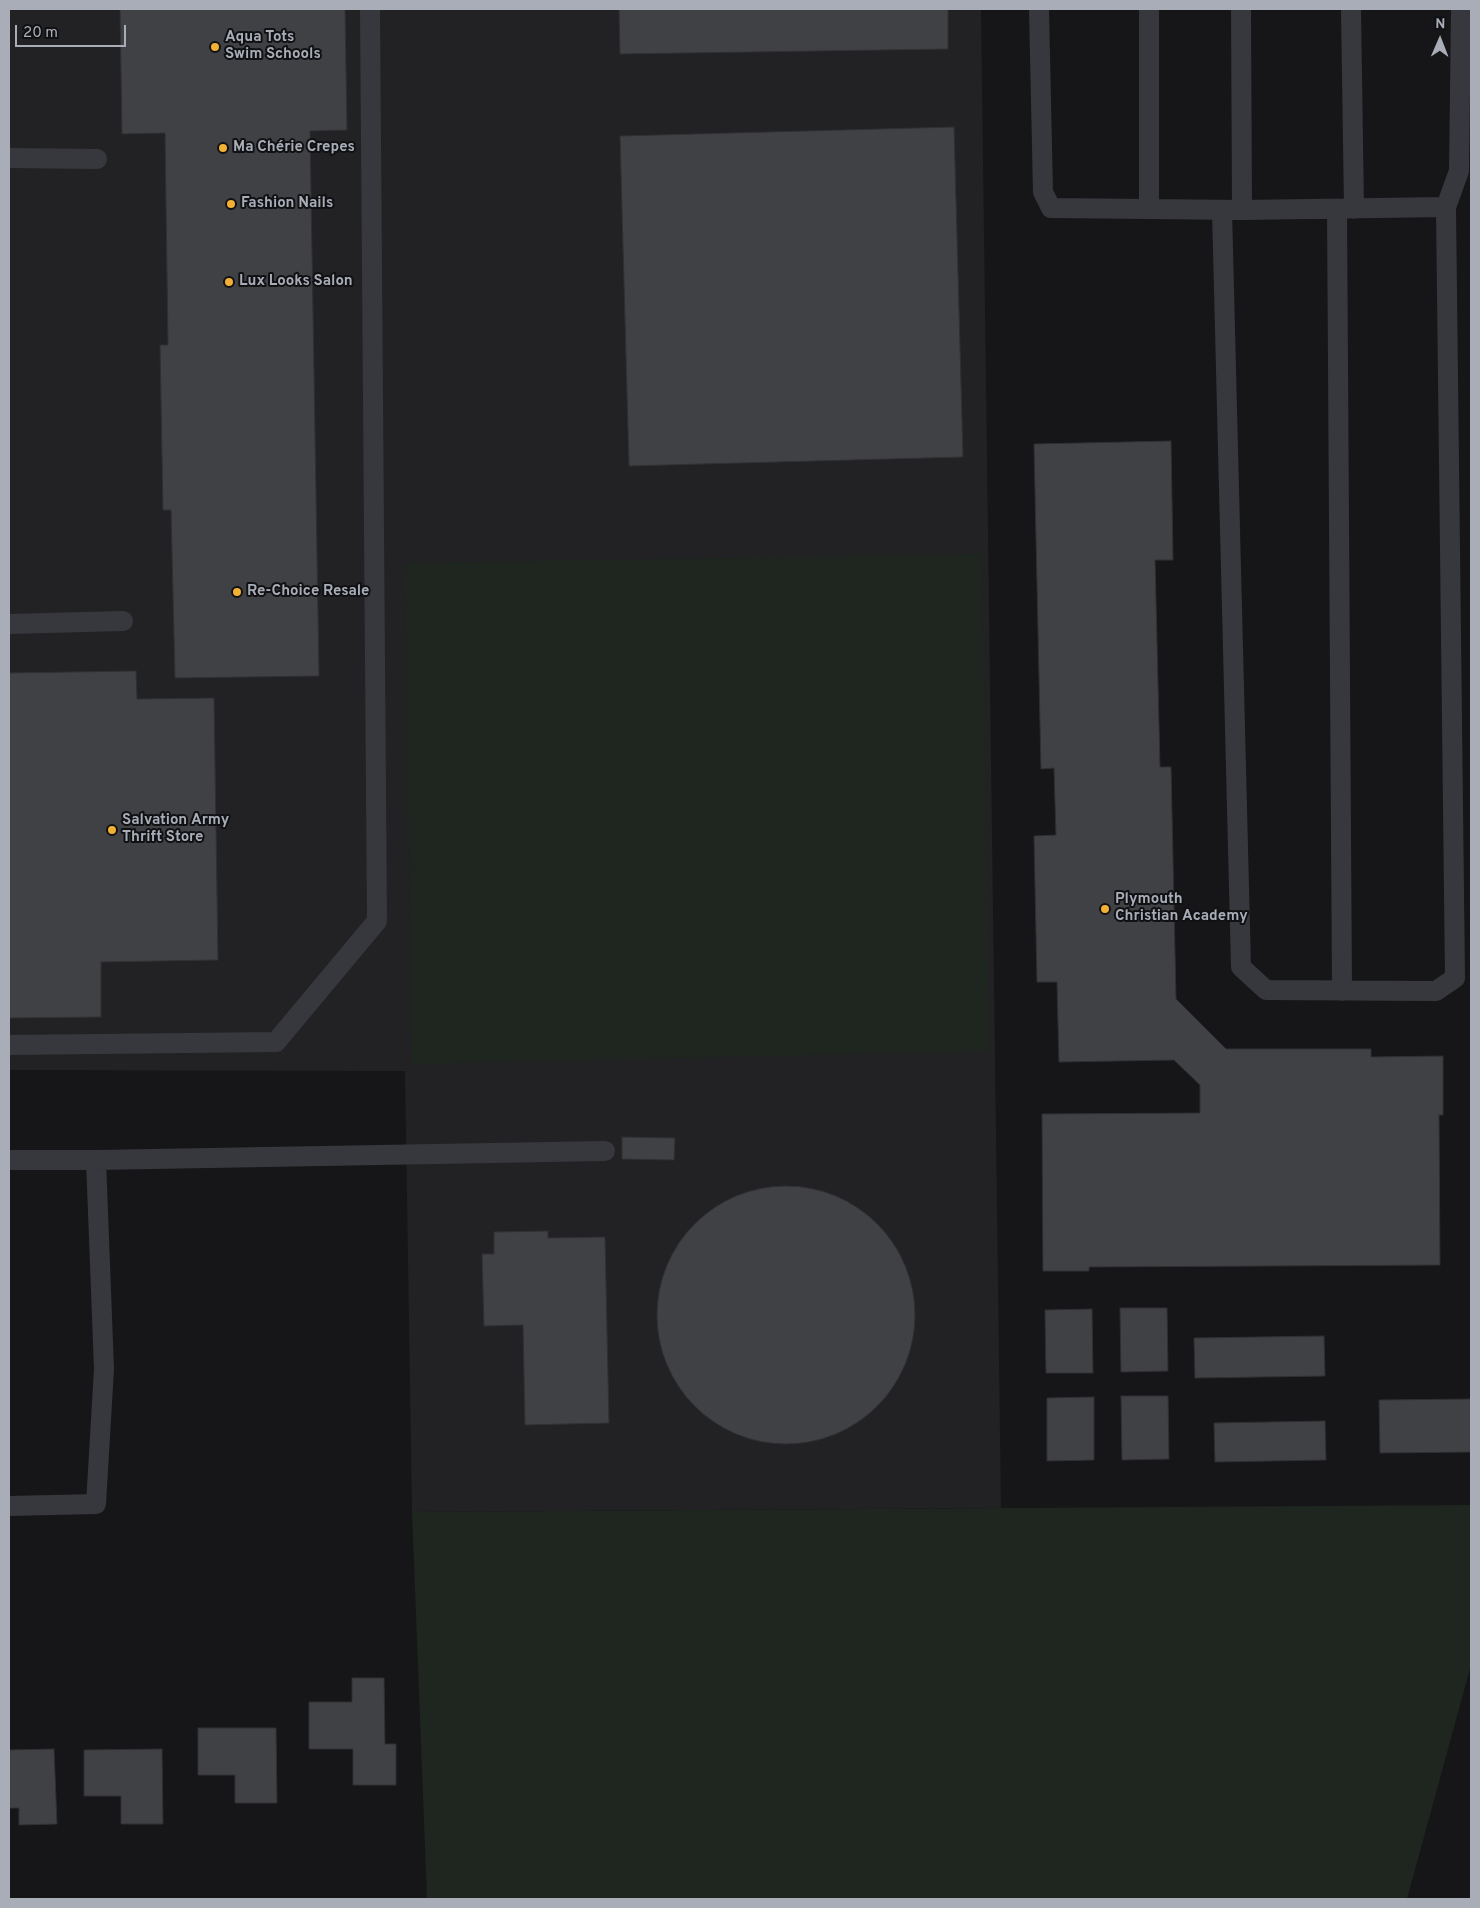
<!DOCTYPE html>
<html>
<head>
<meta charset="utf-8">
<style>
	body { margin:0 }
	#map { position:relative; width:1480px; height:1908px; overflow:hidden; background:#161618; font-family:Overpass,sans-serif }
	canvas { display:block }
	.frame { position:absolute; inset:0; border:10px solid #a8adb8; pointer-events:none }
	.north { position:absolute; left:1415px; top:15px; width:50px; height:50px; -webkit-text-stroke:4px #111113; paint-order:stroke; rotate:1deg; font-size:14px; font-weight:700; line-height:20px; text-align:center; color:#a8adb8 }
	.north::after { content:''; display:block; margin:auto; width:18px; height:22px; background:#a8adb8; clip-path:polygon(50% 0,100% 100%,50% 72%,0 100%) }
	.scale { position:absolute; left:15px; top:25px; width:111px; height:22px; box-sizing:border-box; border:2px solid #a8adb8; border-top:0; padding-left:6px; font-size:15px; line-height:18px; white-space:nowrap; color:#a8adb8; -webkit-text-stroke:4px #111113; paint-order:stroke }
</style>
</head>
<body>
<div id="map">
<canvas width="1480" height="1908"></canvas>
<div class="frame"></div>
<div class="north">N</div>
<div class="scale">20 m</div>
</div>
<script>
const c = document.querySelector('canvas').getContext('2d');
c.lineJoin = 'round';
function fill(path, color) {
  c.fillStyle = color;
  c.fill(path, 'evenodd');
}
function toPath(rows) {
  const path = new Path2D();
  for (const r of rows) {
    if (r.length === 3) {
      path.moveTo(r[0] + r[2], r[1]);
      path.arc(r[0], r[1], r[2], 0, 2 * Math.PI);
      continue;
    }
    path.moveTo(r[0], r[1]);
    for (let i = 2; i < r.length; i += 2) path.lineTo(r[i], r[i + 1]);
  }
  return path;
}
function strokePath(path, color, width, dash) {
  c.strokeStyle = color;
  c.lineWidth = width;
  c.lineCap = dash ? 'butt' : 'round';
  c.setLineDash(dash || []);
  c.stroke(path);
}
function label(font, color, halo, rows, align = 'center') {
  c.font = font + ' Overpass,sans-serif';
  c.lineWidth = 4;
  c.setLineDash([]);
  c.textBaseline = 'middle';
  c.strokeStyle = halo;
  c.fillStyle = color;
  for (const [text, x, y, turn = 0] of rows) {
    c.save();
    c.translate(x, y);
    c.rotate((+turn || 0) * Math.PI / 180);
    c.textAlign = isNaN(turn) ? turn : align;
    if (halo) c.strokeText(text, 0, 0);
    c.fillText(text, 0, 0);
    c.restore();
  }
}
const built = toPath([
	[9,9,981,9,1001,1508,412,1512,405,1071,9,1070]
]);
const green = toPath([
	[982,554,989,1051,412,1064,405,563],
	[1471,1505,1471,1665,1407,1899,427,1899,412,1512]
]);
const building = toPath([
	[120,9,345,9,347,130,310,131,319,676,175,678,171,510,163,510,160,345,168,345,165,133,122,134,120,9],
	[619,9,948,9,948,49,620,54,619,9],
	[954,127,963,457,629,466,620,136,954,127],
	[1171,441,1173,560,1155,560,1160,767,1171,767,1176,999,1226,1049,1371,1049,1371,1057,1443,1056,1443,1115,1439,1115,1440,1265,1089,1267,1089,1271,1043,1271,1042,1114,1200,1113,1200,1085,1174,1060,1059,1062,1057,982,1037,982,1034,836,1056,835,1054,768,1041,769,1034,444,1171,441],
	[136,671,137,699,214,698,218,960,101,962,101,1017,9,1018,9,673,136,671],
	[622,1137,675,1138,674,1160,622,1159,622,1137],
	[786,1315,129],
	[548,1231,548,1238,605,1237,609,1423,525,1425,523,1325,484,1326,482,1254,494,1254,494,1232,548,1231],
	[1120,1308,1167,1308,1168,1371,1121,1372,1120,1308],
	[1092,1309,1093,1373,1046,1373,1045,1310,1092,1309],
	[1324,1336,1325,1376,1195,1378,1194,1338,1324,1336],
	[1121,1396,1168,1396,1169,1459,1122,1460,1121,1396],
	[1094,1397,1094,1460,1047,1461,1047,1398,1094,1397],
	[1471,1399,1471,1452,1380,1453,1379,1400,1471,1399],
	[1325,1421,1326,1460,1215,1462,1214,1423,1325,1421],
	[352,1678,384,1678,385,1744,396,1744,396,1785,353,1785,353,1749,309,1749,309,1702,352,1702,352,1678],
	[198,1728,276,1728,277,1803,235,1803,235,1775,198,1775,198,1728],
	[54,1749,57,1824,19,1825,19,1808,9,1808,9,1750,54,1749],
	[162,1749,163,1824,121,1824,121,1796,84,1796,84,1750,162,1749]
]);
const lane = toPath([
	[1039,9,1043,192,1051,208,1242,210,1446,207],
	[1241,9,1242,210],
	[1351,9,1354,209],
	[9,158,97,159],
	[1149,209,1149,9],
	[1337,209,1342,991],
	[1222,210,1241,967,1266,990,1436,991,1455,978,1446,207,1459,171,1461,9],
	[9,624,123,621],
	[9,1045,276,1042,377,921,370,9],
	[9,1160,96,1160,104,1369,96,1504,9,1506],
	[96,1160,605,1151]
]);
const markers = [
	[215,47,5,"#f2b134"],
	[223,148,5,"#f2b134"],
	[231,204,5,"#f2b134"],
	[229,282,5,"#f2b134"],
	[237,592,5,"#f2b134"],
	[112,830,5,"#f2b134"],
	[1105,909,5,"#f2b134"]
];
const poiNames = [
	["Aqua Tots",225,38],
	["Swim Schools",225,55],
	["Ma Chérie Crepes",233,148],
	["Fashion Nails",241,204],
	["Lux Looks Salon",239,282],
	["Re-Choice Resale",247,592],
	["Salvation Army",122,821],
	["Thrift Store",122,838],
	["Plymouth",1115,900],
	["Christian Academy",1115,917]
];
fill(built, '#222225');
fill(green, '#1e261f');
fill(building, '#404145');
strokePath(building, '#303034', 1);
strokePath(lane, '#37383d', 20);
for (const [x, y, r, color] of markers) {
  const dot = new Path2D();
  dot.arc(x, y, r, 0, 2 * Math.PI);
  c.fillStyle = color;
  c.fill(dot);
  strokePath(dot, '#111113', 2);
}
label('bold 15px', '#a8adb8', '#111113', poiNames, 'left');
</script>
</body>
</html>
